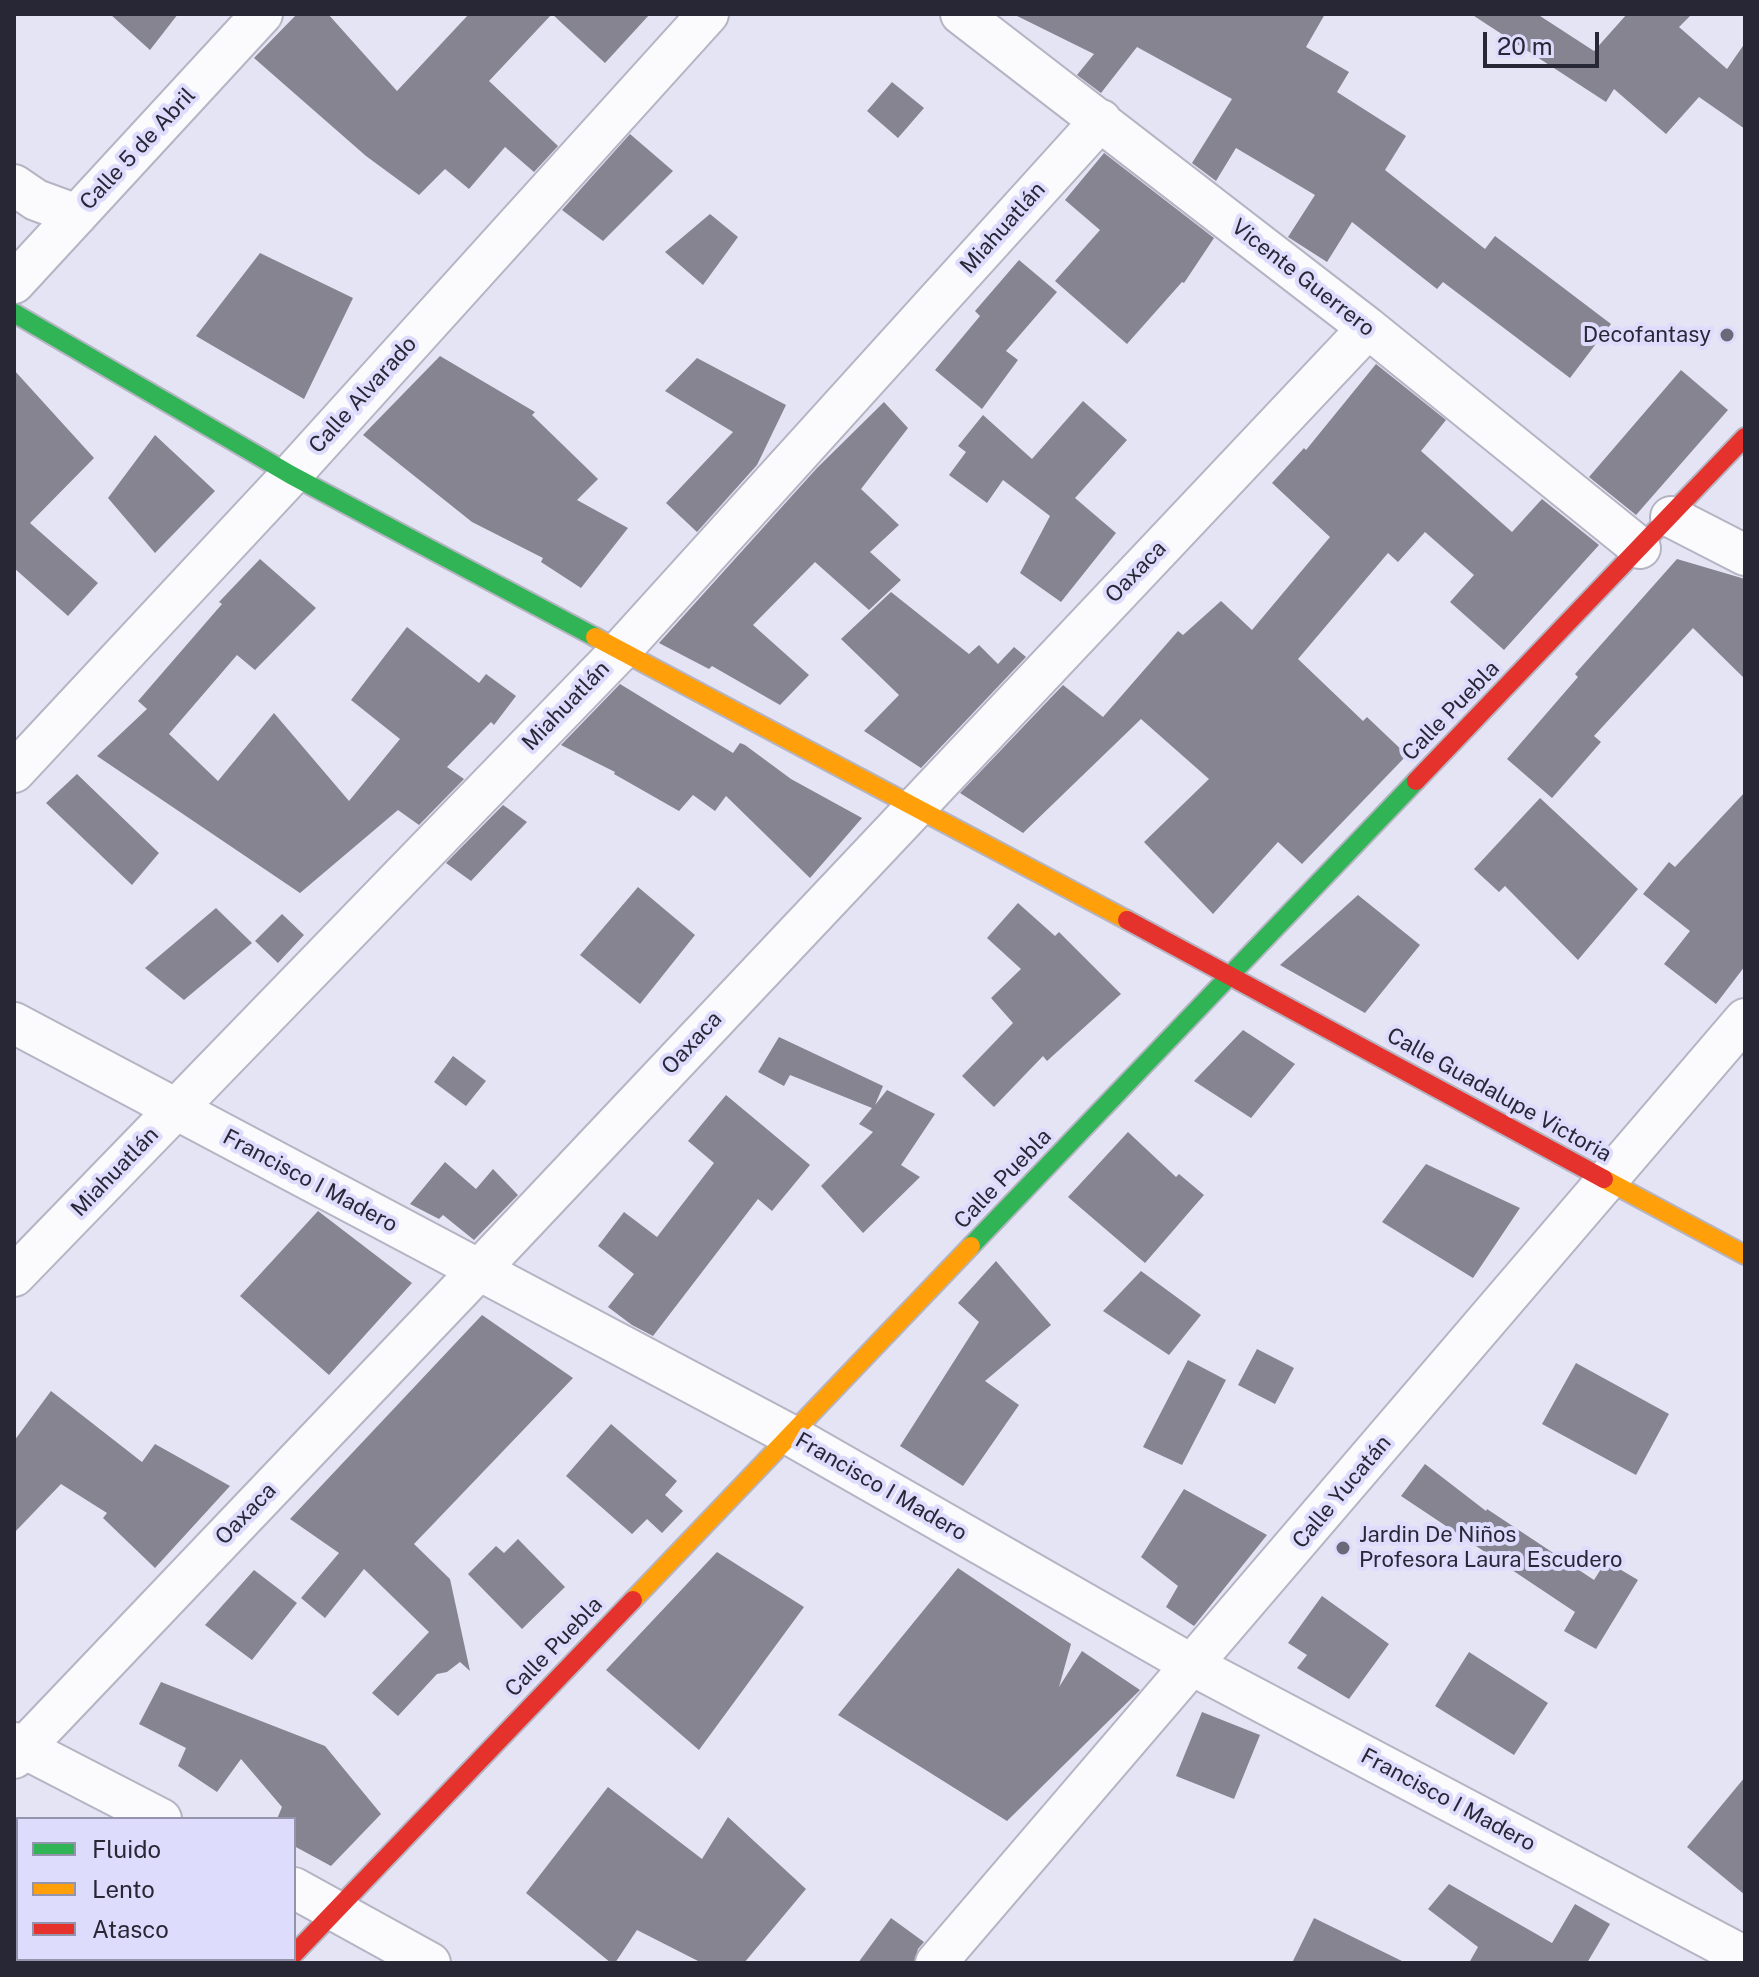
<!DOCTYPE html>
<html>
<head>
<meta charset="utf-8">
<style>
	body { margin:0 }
	#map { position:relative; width:1759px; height:1977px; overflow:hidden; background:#e4e4f5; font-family:"Public Sans",sans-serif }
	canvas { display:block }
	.frame { position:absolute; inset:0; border:16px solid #282736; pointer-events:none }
	.legend { position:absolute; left:16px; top:1817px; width:280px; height:144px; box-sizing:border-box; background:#dedcfd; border:2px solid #9594ad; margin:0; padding:10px 14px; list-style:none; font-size:24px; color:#282736 }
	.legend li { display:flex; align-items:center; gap:16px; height:40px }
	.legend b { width:40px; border:2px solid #9594ad }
	.scale { position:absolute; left:1483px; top:32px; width:116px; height:36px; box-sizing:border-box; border:4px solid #282736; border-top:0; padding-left:10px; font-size:24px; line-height:28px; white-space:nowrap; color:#282736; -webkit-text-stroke:6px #dedcfd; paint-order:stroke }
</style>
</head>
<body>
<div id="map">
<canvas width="1759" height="1977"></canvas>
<div class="frame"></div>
<ul class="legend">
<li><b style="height:10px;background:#30b455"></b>Fluido</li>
<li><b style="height:10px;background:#ff9f0a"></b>Lento</li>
<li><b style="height:10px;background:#e5322d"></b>Atasco</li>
</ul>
<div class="scale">20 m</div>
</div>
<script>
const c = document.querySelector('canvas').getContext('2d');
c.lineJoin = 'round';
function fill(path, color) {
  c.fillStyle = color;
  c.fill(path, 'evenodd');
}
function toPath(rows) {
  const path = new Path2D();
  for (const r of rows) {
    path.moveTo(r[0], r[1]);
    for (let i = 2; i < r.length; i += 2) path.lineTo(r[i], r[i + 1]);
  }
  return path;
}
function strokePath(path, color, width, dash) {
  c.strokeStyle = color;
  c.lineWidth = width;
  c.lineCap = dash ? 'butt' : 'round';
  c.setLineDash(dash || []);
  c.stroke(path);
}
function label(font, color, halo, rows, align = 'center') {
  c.font = font + ' "Public Sans",sans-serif';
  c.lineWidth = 8;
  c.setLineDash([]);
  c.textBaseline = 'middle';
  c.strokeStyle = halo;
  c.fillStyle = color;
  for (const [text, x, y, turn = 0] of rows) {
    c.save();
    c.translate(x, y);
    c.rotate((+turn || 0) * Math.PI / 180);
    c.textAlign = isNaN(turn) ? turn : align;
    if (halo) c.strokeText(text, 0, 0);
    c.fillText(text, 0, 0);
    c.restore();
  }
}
const building = toPath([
	[110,14,178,14,150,50],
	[297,14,328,14,397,91,469,14,552,14,489,81,558,146,534,172,505,147,469,189,445,169,419,195,366,156,254,58],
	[552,14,650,14,605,63],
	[1013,14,1325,14,1306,47,1349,72,1337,92,1406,136,1385,170,1485,249,1495,236,1611,324,1570,378,1443,282,1437,289,1352,222,1327,262,1288,237,1315,195,1236,148,1216,181,1192,163,1232,99,1137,47,1101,93,1077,75,1094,54],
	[1471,14,1537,14,1594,51,1627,14,1692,14,1679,27,1727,69,1745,43,1745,129,1699,97,1666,134,1614,89,1606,102],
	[892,82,924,108,898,138,867,111],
	[630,134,673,171,603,241,562,210],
	[1104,153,1214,238,1184,283,1182,282,1127,344,1055,281,1100,230,1065,200],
	[710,214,738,237,703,285,665,252],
	[260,253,353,298,304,399,196,336],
	[1019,260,1057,292,1006,351,1018,360,982,409,935,370,980,316,975,311],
	[440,356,535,412,532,415,598,479,577,500,628,528,581,588,541,562,543,558,472,522,363,435],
	[697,358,786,405,757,465,697,532,666,503,733,432,665,391],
	[1376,364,1446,420,1421,451,1512,532,1542,499,1599,545,1504,650,1450,602,1474,575,1425,532,1398,562,1388,553,1298,659,1363,721,1367,717,1407,755,1302,864,1278,842,1213,914,1144,842,1209,779,1141,719,1023,833,960,793,1063,685,1103,717,1178,631,1183,635,1221,601,1252,630,1330,537,1272,483,1304,448,1306,450],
	[14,370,94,458,30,523,98,583,68,616,14,568],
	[1681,370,1728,410,1636,515,1589,477],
	[1083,401,1127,440,1075,498,1116,533,1061,602,1020,573,1050,516,1003,480,987,503,949,475,966,452,958,446,983,415,1032,459],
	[884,402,908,428,861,489,899,525,870,552,901,580,869,610,815,562,753,625,809,675,780,705,712,666,709,669,659,643,817,468],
	[155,435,215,491,155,553,108,498],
	[260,559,316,608,255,670,237,655,169,734,218,781,274,713,349,801,400,739,351,700,407,627,479,683,486,674,516,696,494,725,491,722,447,767,464,779,419,825,398,810,300,893,97,756,147,709,138,701,222,604,219,602],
	[1677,559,1745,579,1745,679,1693,628,1594,736,1601,742,1552,798,1507,759,1578,677,1575,674],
	[891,592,969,654,979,645,998,664,1014,647,1026,657,921,768,864,731,899,695,841,639],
	[620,684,733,753,740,743,745,745,791,779,862,818,810,878,726,796,715,811,693,795,679,811,614,774,615,772,561,745],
	[77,774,159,853,132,885,46,803],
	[1745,792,1745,966,1716,1004,1664,964,1690,931,1643,894,1669,862,1675,867],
	[1540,798,1638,889,1578,960,1505,886,1499,892,1474,869],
	[503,805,527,822,471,881,446,863],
	[638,887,695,935,640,1004,580,955],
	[1358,895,1420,945,1365,1013,1280,965],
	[1018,903,1055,936,1059,932,1121,994,1047,1061,1043,1056,994,1107,962,1076,1013,1023,991,998,1021,969,987,938],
	[216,908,252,943,184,1000,145,968],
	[282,914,304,935,278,963,255,941],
	[1243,1030,1295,1064,1251,1118,1194,1081],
	[779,1037,883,1086,875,1105,887,1090,935,1114,901,1165,920,1177,863,1233,821,1186,873,1132,859,1124,872,1108,790,1075,784,1086,758,1072],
	[453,1056,486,1081,466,1106,434,1082],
	[726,1095,810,1165,772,1211,758,1199,653,1336,632,1325,608,1307,634,1274,598,1246,624,1212,657,1237,714,1163,688,1141],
	[1128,1132,1176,1177,1179,1174,1204,1195,1145,1263,1068,1197],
	[445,1162,476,1189,493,1169,518,1195,474,1240,443,1215,439,1219,410,1204],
	[1426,1164,1520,1208,1473,1278,1382,1222],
	[318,1211,412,1283,329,1375,240,1296],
	[996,1261,1051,1325,985,1381,1019,1405,963,1486,900,1446,979,1322,958,1303],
	[1141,1271,1201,1315,1169,1355,1103,1311],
	[482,1315,573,1378,414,1544,450,1579,470,1671,460,1662,447,1672,437,1674,398,1716,372,1693,429,1632,364,1569,325,1618,301,1598,339,1553,290,1519],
	[1257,1349,1294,1368,1275,1404,1238,1385],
	[1188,1360,1226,1380,1182,1465,1143,1447],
	[1576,1363,1669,1414,1636,1475,1542,1424],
	[51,1391,142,1462,155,1444,230,1486,155,1568,103,1518,107,1513,61,1484,14,1533,14,1441],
	[611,1424,677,1481,665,1495,683,1511,662,1533,647,1519,632,1534,566,1476],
	[1425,1464,1486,1511,1487,1509,1594,1580,1606,1561,1638,1580,1596,1649,1564,1631,1575,1612,1401,1496],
	[1184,1489,1267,1535,1194,1626,1166,1607,1178,1586,1141,1557],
	[518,1539,565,1587,522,1629,468,1574,496,1546,504,1553],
	[717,1552,804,1607,699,1750,606,1670],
	[958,1568,1071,1644,1059,1687,1082,1651,1140,1690,1007,1821,838,1715],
	[254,1570,297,1603,252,1660,205,1625],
	[1322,1596,1389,1644,1349,1699,1297,1668,1307,1655,1288,1643],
	[1469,1652,1548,1703,1514,1755,1435,1706],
	[161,1682,325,1746,381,1814,331,1866,294,1846,294,1819,277,1819,282,1807,241,1759,217,1792,178,1766,186,1748,139,1724],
	[1202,1712,1260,1735,1234,1799,1176,1776],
	[1745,1777,1745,1895,1687,1847],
	[608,1787,702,1859,728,1817,806,1889,744,1963,702,1963,637,1930,615,1963,611,1963,526,1893],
	[1449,1884,1552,1943,1575,1904,1610,1924,1587,1963,1469,1963,1478,1947,1428,1909],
	[891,1918,924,1942,918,1949,914,1963,858,1963],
	[1314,1918,1406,1963,1292,1963]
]);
const street = toPath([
	[961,14,1368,328,1640,548],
	[14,185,36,200,77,215],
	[14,283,262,14],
	[1671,517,1745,555],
	[14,772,291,475,708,14],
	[14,1023,790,1435,1194,1666,1745,1957],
	[14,1276,621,650,1101,120],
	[14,1743,161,1819],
	[14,1758,478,1271,1368,328],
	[294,1888,430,1963],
	[936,1963,1745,1019]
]);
const fast = toPath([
	[14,313,291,475,595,637],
	[971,1246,1416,781]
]);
const slow = toPath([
	[595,637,1127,920],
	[1604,1179,1745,1255],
	[633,1600,971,1246]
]);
const jam = toPath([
	[1416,781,1745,437],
	[1127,920,1604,1179],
	[294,1954,633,1600]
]);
const markers = [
	[1727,335,8,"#6a6979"],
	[1343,1548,8,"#6a6979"]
];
const streetNames = [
	["Calle 5 de Abril",138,149,-47],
	["Miahuatlán",1003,228,-48],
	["Vicente Guerrero",1303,278,38],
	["Calle Alvarado",363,395,-48],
	["Oaxaca",1136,572,-46],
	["Miahuatlán",566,706,-46],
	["Calle Puebla",1451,711,-46],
	["Oaxaca",692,1043,-47],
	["Calle Guadalupe Victoria",1499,1095,29],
	["Miahuatlán",115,1172,-46],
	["Calle Puebla",1003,1179,-46],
	["Francisco I Madero",310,1181,28],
	["Francisco I Madero",881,1487,30],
	["Calle Yucatán",1342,1492,-50],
	["Oaxaca",246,1514,-46],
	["Calle Puebla",554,1647,-46],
	["Francisco I Madero",1448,1800,28]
];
const poiNames = [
	["Decofantasy",1711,335],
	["Jardin De Niños",1359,1535,"left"],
	["Profesora Laura Escudero",1359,1560,"left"]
];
fill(building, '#868491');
strokePath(street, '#b5b4c3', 44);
strokePath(fast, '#b5b4c3', 22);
strokePath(slow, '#b5b4c3', 22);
strokePath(jam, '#b5b4c3', 22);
strokePath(street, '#fbfbfe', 40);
strokePath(fast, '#30b455', 18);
strokePath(slow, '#ff9f0a', 18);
strokePath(jam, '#e5322d', 18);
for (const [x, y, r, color] of markers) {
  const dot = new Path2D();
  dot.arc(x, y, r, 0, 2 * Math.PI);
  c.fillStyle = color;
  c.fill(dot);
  strokePath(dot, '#dedcfd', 3);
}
label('22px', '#282736', '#dedcfd', streetNames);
label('22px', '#282736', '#dedcfd', poiNames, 'right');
</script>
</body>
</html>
